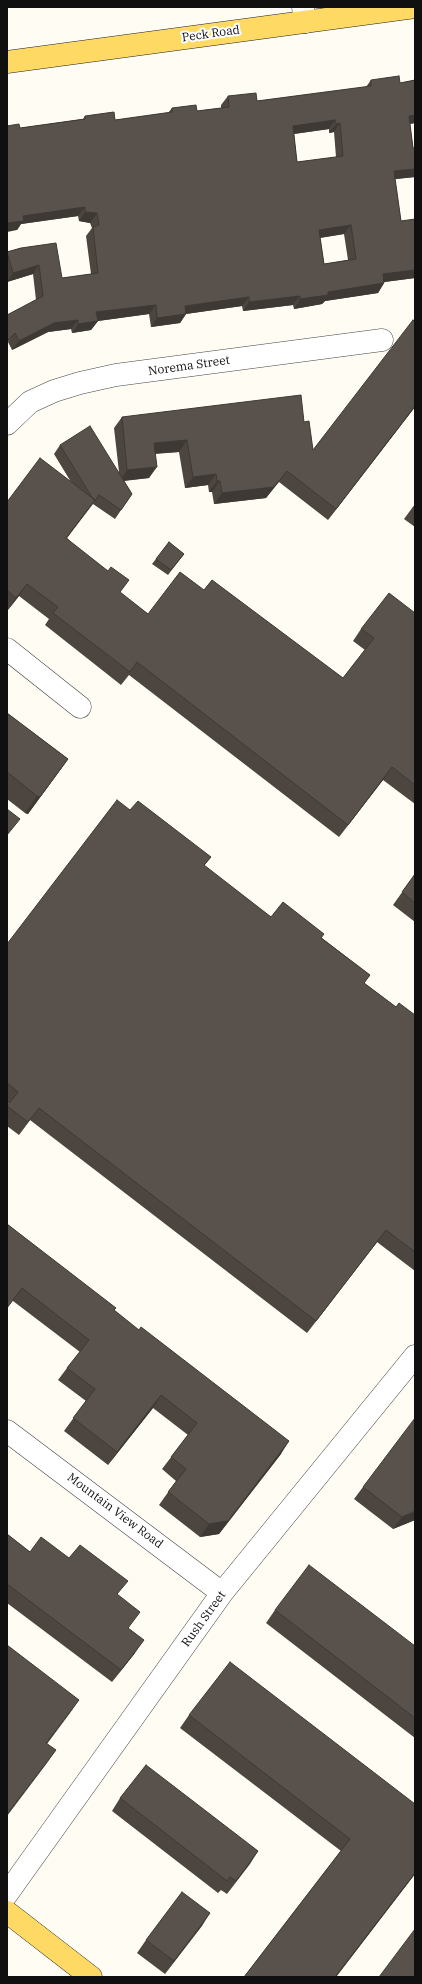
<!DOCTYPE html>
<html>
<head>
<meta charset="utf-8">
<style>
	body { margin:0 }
	#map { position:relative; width:422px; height:1984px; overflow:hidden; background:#fffdf3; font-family:"IBM Plex Serif",serif }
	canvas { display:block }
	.frame { position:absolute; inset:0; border:8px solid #101010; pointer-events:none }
</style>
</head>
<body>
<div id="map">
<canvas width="422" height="1984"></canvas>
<div class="frame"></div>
</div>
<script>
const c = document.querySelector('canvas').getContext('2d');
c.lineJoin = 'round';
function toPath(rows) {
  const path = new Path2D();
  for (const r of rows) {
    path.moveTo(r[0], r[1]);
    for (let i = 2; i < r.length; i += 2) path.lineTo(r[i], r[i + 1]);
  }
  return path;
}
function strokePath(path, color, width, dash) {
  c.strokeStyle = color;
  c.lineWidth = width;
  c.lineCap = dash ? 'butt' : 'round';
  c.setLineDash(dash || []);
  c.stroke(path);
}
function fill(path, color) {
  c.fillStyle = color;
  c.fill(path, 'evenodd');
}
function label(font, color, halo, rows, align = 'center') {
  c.font = font + ' "IBM Plex Serif",serif';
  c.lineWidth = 4;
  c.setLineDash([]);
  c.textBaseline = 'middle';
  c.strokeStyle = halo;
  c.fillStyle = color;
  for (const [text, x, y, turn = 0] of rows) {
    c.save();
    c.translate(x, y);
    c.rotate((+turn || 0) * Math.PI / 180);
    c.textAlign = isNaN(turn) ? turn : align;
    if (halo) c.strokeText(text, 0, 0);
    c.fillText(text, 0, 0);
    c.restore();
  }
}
const minor = toPath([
	[303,7,305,22],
	[7,424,30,402,54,391,80,383,116,375,382,340],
	[7,649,80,707],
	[7,1431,222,1593],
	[7,1894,222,1593,415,1356]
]);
const major = toPath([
	[7,62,415,7],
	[7,1912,91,1977]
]);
const wall = toPath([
	[371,80,400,83,415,80,415,123,410,124,413,148,415,148,415,177,395,179,401,221,415,278,384,282,384,283,378,293,325,301,322,304,294,309,293,305,243,311,242,306,186,314,180,323,151,327,149,314,98,321,91,330,72,333,71,329,48,332,12,350,8,342,36,300,33,274,7,282,7,252,21,248,62,278,91,274,86,236,92,228,90,223,79,221,78,216,21,224,17,230,20,128,83,119,85,116,115,120,168,113,172,108,197,111,221,108,221,105,228,96,257,101,366,87],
	[329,129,329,133,334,132,336,157,297,162,294,134],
	[344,234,348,260,324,264,320,238],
	[415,322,415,407,328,520,279,482,266,498,214,504,212,492,209,492,208,485,185,488,179,452,155,454,149,478,124,481,132,494,115,519,93,504,67,538,120,593,148,614,204,590,343,678,365,650,353,641,361,629,415,613,415,804,383,780,339,837,129,675,121,685,45,625,49,619,19,596,8,610,7,609,7,502,71,482,54,454,60,445,119,472,114,428,122,417,304,422,313,450],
	[415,504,415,527,404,519],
	[169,542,184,554,168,575,152,564],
	[7,713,68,759,28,814,25,813,7,799],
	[130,810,211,857,204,866,271,917,322,938,370,975,364,983,396,1007,415,1015,415,1271,377,1242,307,1333,30,1120,19,1135,7,1126,7,1106,9,1104,7,1102,7,944],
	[415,874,415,922,393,905],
	[7,1224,114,1310,281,1454,219,1534,200,1537,159,1505,176,1481,162,1469,188,1435,153,1408,108,1465,64,1431,86,1401,58,1380,67,1368,80,1352,13,1301],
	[363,1487,415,1520,393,1529,354,1499],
	[7,1534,30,1552,118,1595,129,1629,135,1653,112,1682,7,1603],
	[275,1610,415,1646,415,1738,266,1623],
	[189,1715,415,1804,415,1874,336,1977,244,1977,341,1851,180,1728],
	[120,1798,258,1851,227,1894,221,1890,218,1893,112,1811],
	[210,1913,165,1974,137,1953,146,1940]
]);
const shadedWall = toPath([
	[415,115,415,123,402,125,409,116],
	[335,120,329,129,286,135,293,126],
	[340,123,334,132,329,133,336,124],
	[415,169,415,177,387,180,394,171],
	[85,207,78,216,21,224,17,230,7,232,7,223,23,216],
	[85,212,97,213,90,223,79,221],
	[351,225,344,234,312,239,319,230],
	[39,265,33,274,7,282,13,273],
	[415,270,415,278,377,283,383,274],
	[384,283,378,293,325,301,322,304,294,309,300,299,328,292],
	[300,296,293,305,243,311,249,302],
	[249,297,242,306,178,315,185,306],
	[156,305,149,314,90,322,96,312],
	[186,314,180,323,151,327,157,318],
	[78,320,71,329,48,332,12,350,19,341,54,323],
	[98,321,91,330,72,333,78,324],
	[15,333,7,343,7,341],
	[415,406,415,407,328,520,336,509],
	[187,440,179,452,146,454,154,443],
	[157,467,149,478,120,481,127,470],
	[287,471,266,498,214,504,222,493],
	[216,474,208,485,185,488,193,477],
	[217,481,220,481,212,492,209,492],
	[95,500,86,512,58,550,66,538],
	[27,584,19,596,8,610,16,598],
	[68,759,28,814,25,813,37,796],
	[392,767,383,780,339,837,348,825],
	[39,1108,30,1120,19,1135,28,1122],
	[386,1230,377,1242,307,1333,316,1321],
	[161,1395,153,1408,108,1465,117,1452],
	[289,1441,281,1454,219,1534,200,1537,209,1524],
	[415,1511,415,1520,393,1529,402,1517],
	[144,1640,135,1653,112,1682,121,1670],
	[79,1700,70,1713,38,1756,46,1743],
	[56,1750,47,1763,7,1816,7,1814],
	[258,1851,250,1864,227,1894,236,1881],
	[415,1873,415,1874,336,1977,335,1977],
	[210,1913,202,1926,165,1974,174,1961]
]);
const building = toPath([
	[399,76,400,83,415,80,415,115,409,116,413,148,415,148,415,169,394,171,401,221,415,219,415,270,383,274,384,283,328,292,328,295,300,299,300,296,249,302,249,297,185,306,186,314,157,318,156,305,96,312,98,321,78,324,78,320,54,323,19,341,15,333,7,341,7,315,43,296,39,265,13,273,7,252,21,248,56,243,62,278,98,273,93,227,99,225,97,213,85,212,85,207,23,216,24,221,7,223,7,126,19,124,20,128,85,119,85,116,114,112,115,120,172,112,172,108,196,105,197,111,229,107,228,96,256,93,257,101,371,86,371,80,399,76],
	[335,120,336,124,340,123,343,156,297,162,293,126,335,120],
	[351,225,356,259,324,264,319,230,351,225],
	[413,320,415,322,415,406,336,509,287,471,274,487,222,493,220,481,217,481,216,474,193,477,187,440,154,443,157,467,127,470,122,417,301,395,304,422,309,421,313,450,413,320],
	[90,426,132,494,121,510,99,495,95,501,95,500,93,499,60,445,90,426],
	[40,458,95,500,66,538,108,571,111,567,129,580,120,592,148,614,180,572,204,590,212,580,343,678,374,638,361,629,389,593,415,613,415,785,392,767,348,825,137,662,130,672,53,613,58,607,27,584,16,598,7,590,7,502,40,458],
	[169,542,184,554,171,570,156,559,169,542],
	[7,713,68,759,40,797,37,796,7,772,7,713],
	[117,800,130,810,138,801,211,857,204,865,271,917,283,902,324,934,321,938,370,975,364,983,396,1007,399,1003,415,1015,415,1252,386,1230,316,1321,39,1108,28,1122,7,1106,18,1092,7,1083,7,944,117,800],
	[7,809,20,819,7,835,7,809],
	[415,874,415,903,402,892,415,874],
	[7,1224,116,1308,114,1310,139,1330,141,1327,289,1441,228,1521,209,1524,168,1492,186,1469,171,1457,197,1423,161,1395,117,1452,73,1418,95,1389,67,1368,89,1340,22,1288,7,1308,7,1224],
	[415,1418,415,1511,402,1517,363,1487,415,1418],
	[7,1534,30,1552,41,1537,69,1558,80,1545,128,1581,117,1594,140,1612,128,1628,144,1640,121,1670,7,1584,7,1534],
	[309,1565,415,1646,415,1718,275,1610,309,1565],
	[7,1645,79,1700,46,1743,56,1750,7,1814,7,1645],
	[230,1662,415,1804,415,1873,335,1977,244,1977,350,1839,189,1715,230,1662],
	[146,1765,258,1851,236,1881,230,1877,227,1881,120,1798,146,1765],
	[182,1892,210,1913,174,1961,146,1940,182,1892],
	[415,1929,415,1977,379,1977,415,1929]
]);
const streetNames = [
	["Peck Road",211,34,-8],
	["Norema Street",189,366,-8],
	["Mountain View Road",115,1511,37],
	["Rush Street",204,1619,-54]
];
strokePath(minor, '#434343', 23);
strokePath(major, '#212121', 23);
strokePath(minor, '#fff', 22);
strokePath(major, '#feda64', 22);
fill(wall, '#4d4640');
fill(shadedWall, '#3e3934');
fill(building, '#59514b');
strokePath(building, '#3e3934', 1);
label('12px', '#101010', '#fff', streetNames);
</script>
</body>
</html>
